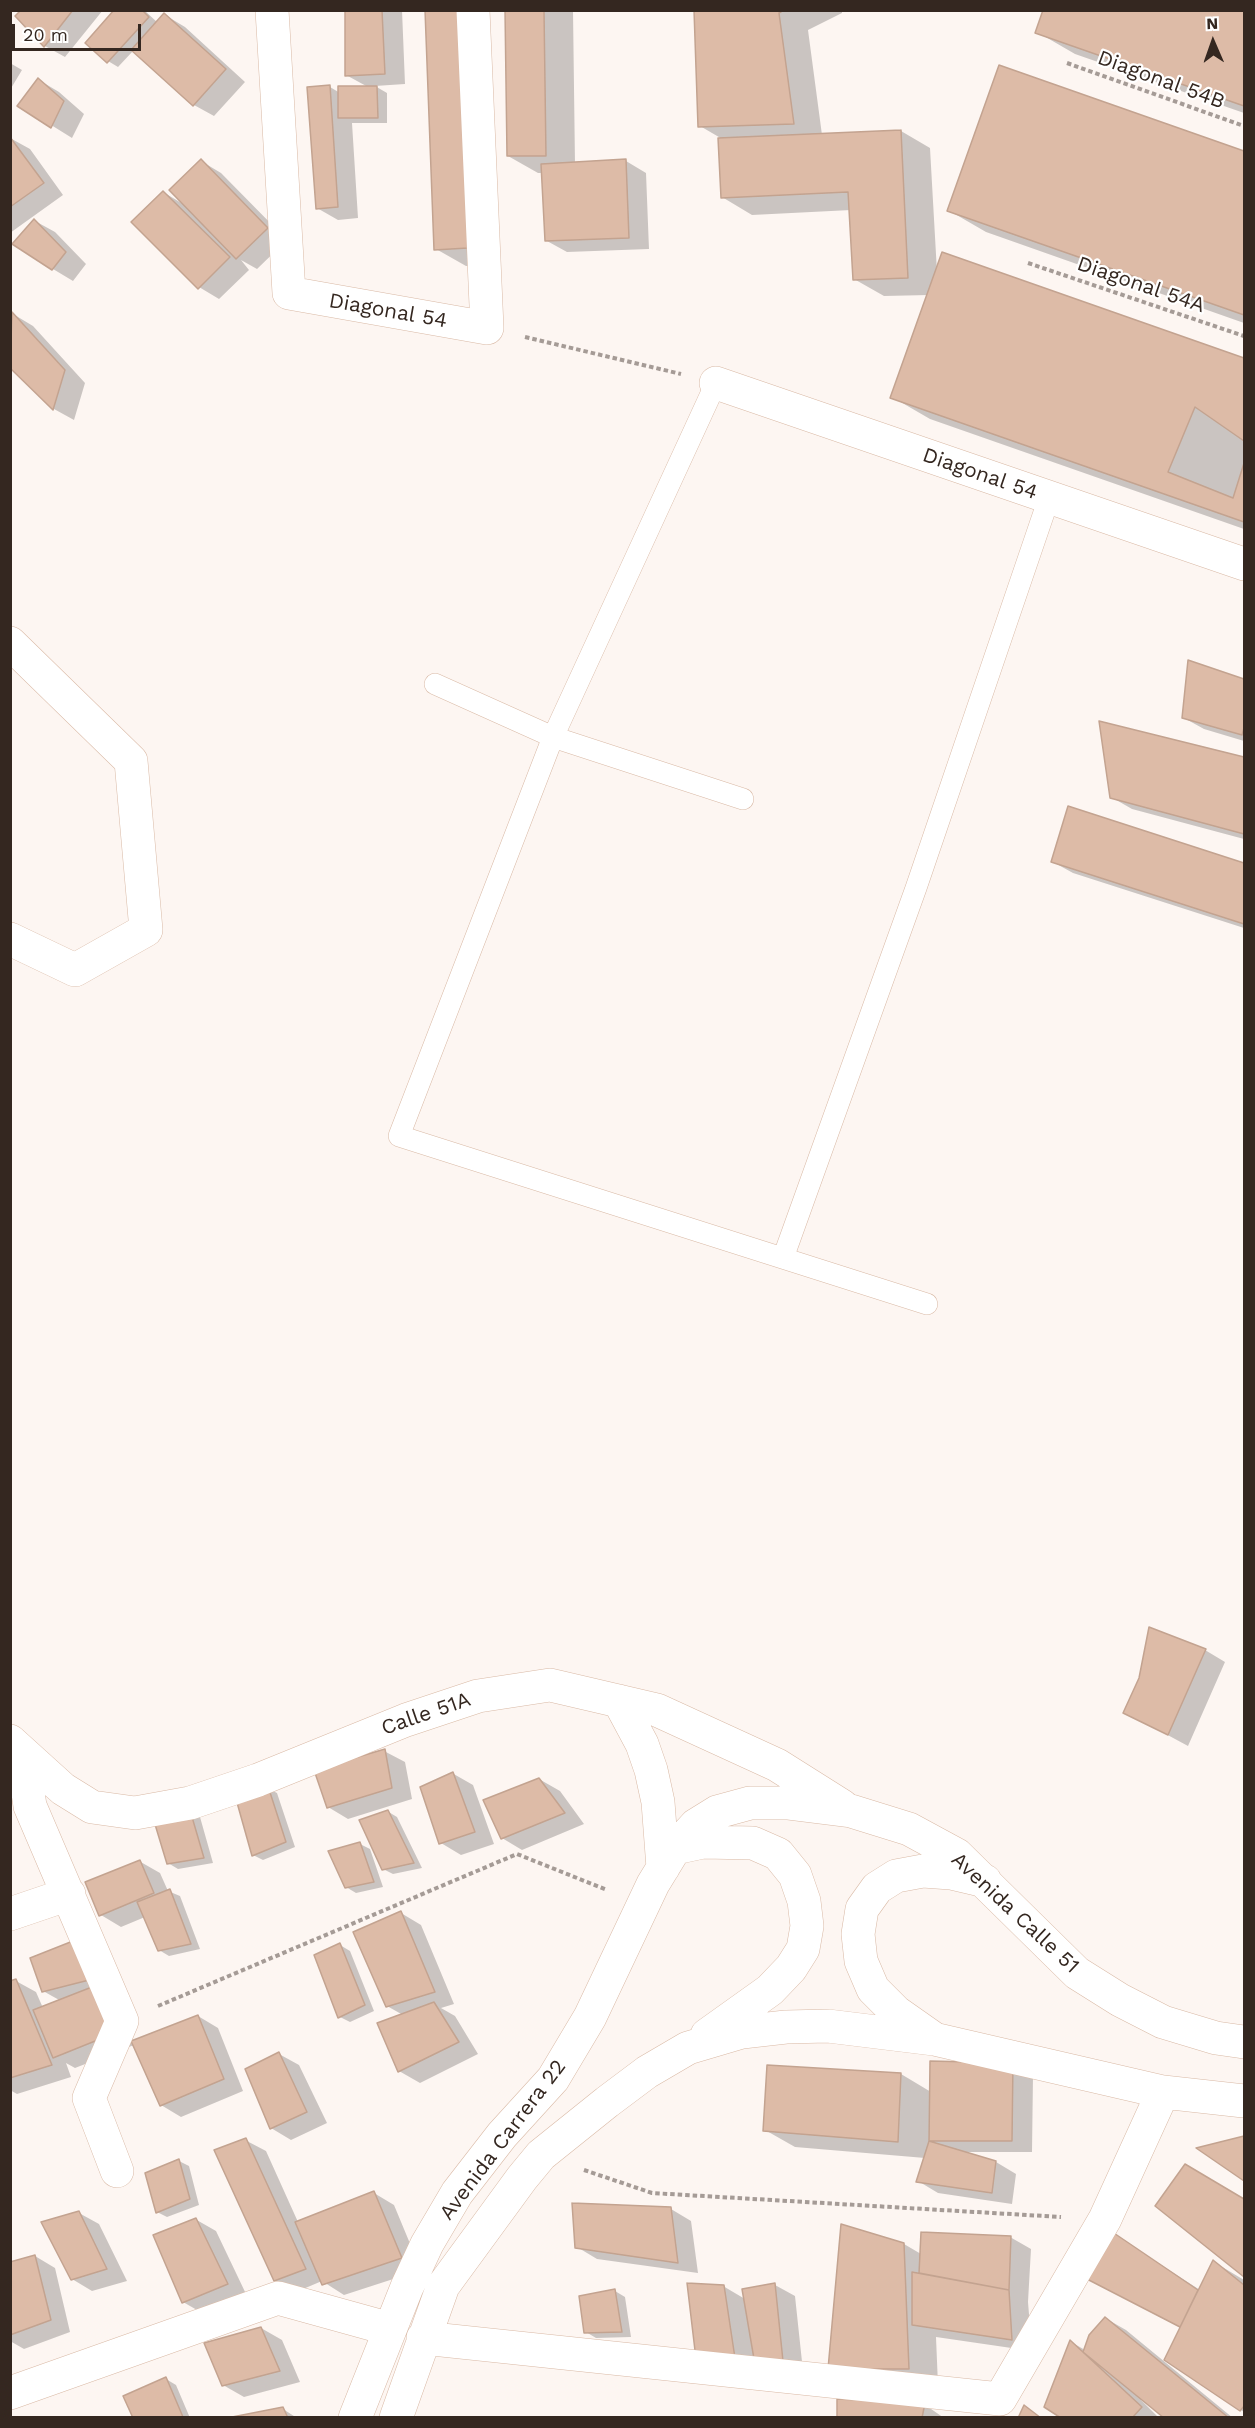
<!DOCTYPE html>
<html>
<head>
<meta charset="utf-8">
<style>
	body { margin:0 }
	#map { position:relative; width:1255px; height:2428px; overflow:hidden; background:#fdf6f2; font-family:"Work Sans",sans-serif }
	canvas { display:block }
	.frame { position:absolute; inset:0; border:12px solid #342720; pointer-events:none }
	.north { position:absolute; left:1183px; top:12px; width:60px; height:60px; -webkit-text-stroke:4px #fff; paint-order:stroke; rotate:358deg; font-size:16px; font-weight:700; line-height:24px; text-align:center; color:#342720 }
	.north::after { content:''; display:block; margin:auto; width:21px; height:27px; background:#342720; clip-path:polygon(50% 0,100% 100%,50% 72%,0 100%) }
	.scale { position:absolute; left:12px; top:24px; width:129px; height:27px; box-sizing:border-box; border:3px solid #342720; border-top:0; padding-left:8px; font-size:18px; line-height:21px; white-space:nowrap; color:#342720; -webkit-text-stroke:4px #fff; paint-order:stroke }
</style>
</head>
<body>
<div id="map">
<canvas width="1255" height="2428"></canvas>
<div class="frame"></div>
<div class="north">N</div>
<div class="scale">20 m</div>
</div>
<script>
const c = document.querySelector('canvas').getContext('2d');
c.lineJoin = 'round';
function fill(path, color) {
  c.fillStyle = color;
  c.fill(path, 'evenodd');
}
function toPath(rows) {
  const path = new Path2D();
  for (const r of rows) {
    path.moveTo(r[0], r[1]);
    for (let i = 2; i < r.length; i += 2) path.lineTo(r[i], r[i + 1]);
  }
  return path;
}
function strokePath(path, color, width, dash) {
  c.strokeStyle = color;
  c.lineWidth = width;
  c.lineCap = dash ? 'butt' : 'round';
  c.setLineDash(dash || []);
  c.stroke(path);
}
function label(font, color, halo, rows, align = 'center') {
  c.font = font + ' "Work Sans",sans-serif';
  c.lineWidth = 4.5;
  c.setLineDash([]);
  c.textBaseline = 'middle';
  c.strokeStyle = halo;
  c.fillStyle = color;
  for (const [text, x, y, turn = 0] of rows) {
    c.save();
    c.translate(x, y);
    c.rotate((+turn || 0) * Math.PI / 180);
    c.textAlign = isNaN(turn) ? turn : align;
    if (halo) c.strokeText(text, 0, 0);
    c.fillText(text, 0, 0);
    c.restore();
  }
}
const shadow = toPath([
	[23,10,103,10,65,57,45,46,17,16],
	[116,10,144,10,158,23,165,15,185,27,245,82,214,116,194,105,133,51,118,67,108,61],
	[346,10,402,10,405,84,375,86,387,93,387,123,352,123,358,218,338,220,317,208,330,87,340,93,368,87,346,75],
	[427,10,497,265,466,266,436,249],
	[506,10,573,10,575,164,626,161,646,173,649,249,567,252,547,241,543,173,538,173,508,156],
	[696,10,842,10,842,13,808,30,822,135,901,131,930,148,937,272,943,254,1244,359,1244,529,930,419,892,397,929,295,884,296,854,279,851,210,752,215,722,197,724,140,700,126],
	[1045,10,1244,10,1244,113,1075,54,1037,32],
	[10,63,22,70,10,90],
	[1000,67,1244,153,1244,323,986,232,948,210],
	[39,80,59,92,84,114,72,138,19,105],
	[10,138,30,149,63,195,10,233],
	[201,161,221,173,287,240,257,269,241,260,249,270,219,299,199,287,163,192,183,204],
	[35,221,55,232,86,264,73,281,53,269],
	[13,314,33,326,85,383,74,420,54,409,10,366],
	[1189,662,1244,680,1244,741,1204,729,1184,718],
	[1101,723,1244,759,1244,839,1132,809,1111,797],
	[1069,808,1244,864,1244,928,1073,873,1053,862],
	[1205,1650,1225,1662,1188,1746,1125,1712],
	[384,1751,405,1762,412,1799,348,1819,328,1807],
	[452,1773,473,1785,494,1844,461,1855,441,1843],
	[539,1779,560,1791,584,1824,522,1850,502,1838],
	[267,1788,277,1793,295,1847,263,1860,253,1855],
	[387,1811,397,1817,422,1868,393,1874,383,1869],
	[190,1812,200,1817,213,1863,178,1869,168,1863],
	[360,1844,370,1849,383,1887,356,1893,346,1887],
	[139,1861,160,1873,168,1891,180,1896,200,1949,169,1956,159,1950,145,1917,121,1927,101,1915],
	[401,1913,421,1925,454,2004,441,2008,455,2016,478,2054,420,2083,399,2071,403,2015,387,2006],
	[340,1945,350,1951,374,2011,350,2022,340,2017],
	[98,1952,133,2041,198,2016,218,2028,243,2091,181,2117,161,2105,134,2045,75,2068,66,2063,71,2077,17,2094,10,2090,10,1982,16,1981,36,1992,43,2008,61,2001,43,1991],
	[279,2054,299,2065,327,2123,291,2140,271,2128],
	[931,2063,1033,2076,1032,2152,963,2152,996,2162,1016,2174,1012,2204,938,2193,918,2181,925,2158,795,2147,765,2130,901,2074,931,2092],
	[1244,2138,1244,2179,1200,2149],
	[245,2140,266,2151,298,2222,374,2193,394,2205,421,2270,344,2295,322,2281,296,2292,275,2280],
	[179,2161,189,2166,199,2205,167,2217,157,2212],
	[1186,2166,1244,2200,1244,2275,1157,2206],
	[671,2209,691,2221,698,2273,597,2259,577,2247],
	[79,2213,99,2224,127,2281,92,2291,72,2279],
	[195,2219,216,2231,247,2296,204,2314,183,2302],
	[1105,2229,1200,2290,1214,2262,1244,2280,1244,2412,1166,2360,1181,2328,1105,2288],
	[1010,2237,1031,2249,1028,2302,1032,2351,936,2337,938,2385,859,2385,904,2244,921,2254],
	[35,2256,55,2268,70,2332,24,2349,10,2341,10,2263],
	[775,2285,795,2296,803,2371,718,2370,723,2286,745,2299],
	[615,2291,625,2297,631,2337,596,2338,586,2332],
	[1105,2318,1126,2330,1233,2418,1167,2418,1143,2398,1141,2400,1159,2418,1064,2418,1071,2342,1085,2350],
	[261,2328,282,2340,300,2382,244,2397,223,2385],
	[166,2379,176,2385,190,2418,134,2418],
	[924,2404,944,2418,839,2418],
	[283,2409,297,2418,235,2418]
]);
const building = toPath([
	[21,10,73,10,44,47,15,16,21,10],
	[114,10,142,10,149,17,107,63,85,43,114,10],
	[345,10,382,10,385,74,345,76,345,10],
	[425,10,458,10,468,248,434,250,425,10],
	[505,10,544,10,546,156,507,156,505,10],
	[694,10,784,10,779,13,794,124,698,127,694,10],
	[1043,10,1244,10,1244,106,1035,33,1043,10],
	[164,13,226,69,193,106,131,50,164,13],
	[999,65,1244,151,1244,315,947,211,999,65],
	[38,78,64,101,51,128,17,106,38,78],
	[330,85,338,207,316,209,307,87,330,85],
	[338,86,377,86,378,118,338,118,338,86],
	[901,130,908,278,853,280,848,192,721,198,718,138,901,130],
	[10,137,44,183,10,207,10,137],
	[201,159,268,228,236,259,169,190,201,159],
	[626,159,629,238,545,241,541,164,626,159],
	[163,191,230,257,198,289,131,222,163,191],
	[34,219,66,252,52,270,12,244,34,219],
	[942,252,1244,358,1244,522,890,398,942,252],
	[12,312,65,370,53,410,10,368,12,312],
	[1195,407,1244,441,1244,463,1233,498,1168,472,1195,407],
	[1188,660,1244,679,1244,728,1242,735,1182,718,1188,660],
	[1099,721,1244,757,1244,834,1110,798,1099,721],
	[1068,806,1244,863,1244,924,1051,862,1068,806],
	[1149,1627,1206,1649,1168,1735,1123,1713,1139,1678,1149,1627],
	[385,1749,392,1788,327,1808,314,1770,385,1749],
	[453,1772,475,1832,439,1844,420,1787,453,1772],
	[539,1778,565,1813,501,1839,483,1800,539,1778],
	[268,1786,286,1842,252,1856,236,1799,268,1786],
	[190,1810,204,1858,167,1864,154,1821,190,1810],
	[388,1810,414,1863,382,1870,359,1820,388,1810],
	[360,1842,374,1882,345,1888,328,1851,360,1842],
	[140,1860,154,1893,99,1916,85,1882,140,1860],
	[170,1889,191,1944,158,1951,137,1902,170,1889],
	[401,1911,435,1992,386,2007,353,1932,401,1911],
	[78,1939,97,1978,42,1992,30,1958,78,1939],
	[340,1943,365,2005,338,2018,314,1955,340,1943],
	[16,1979,52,2065,10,2078,10,1981,16,1979],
	[97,1985,115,2033,53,2058,33,2010,97,1985],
	[434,2002,459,2042,398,2072,377,2023,434,2002],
	[198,2015,224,2079,160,2106,131,2041,198,2015],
	[279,2052,307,2112,270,2129,245,2069,279,2052],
	[930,2061,1013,2063,1012,2141,929,2141,930,2061],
	[767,2065,901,2073,898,2142,763,2131,767,2065],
	[1244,2136,1244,2181,1196,2148,1244,2136],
	[246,2138,306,2269,274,2281,214,2150,246,2138],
	[929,2141,996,2161,992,2193,916,2182,929,2141],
	[179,2159,190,2199,156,2213,145,2173,179,2159],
	[1185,2164,1244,2199,1244,2277,1155,2206,1185,2164],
	[374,2191,402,2258,322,2285,295,2222,374,2191],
	[572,2203,671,2207,678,2263,575,2248,572,2203],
	[79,2211,107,2269,71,2280,41,2222,79,2211],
	[196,2218,228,2284,182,2303,153,2235,196,2218],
	[841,2224,904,2243,909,2369,828,2369,841,2224],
	[1105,2227,1198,2290,1180,2327,1083,2277,1105,2227],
	[921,2232,1011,2236,1009,2290,919,2273,921,2232],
	[35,2255,51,2320,10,2335,10,2262,35,2255],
	[1213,2260,1244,2285,1244,2406,1240,2411,1164,2360,1213,2260],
	[912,2272,1009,2290,1012,2340,912,2325,912,2272],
	[687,2283,724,2285,735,2358,696,2359,687,2283],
	[775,2283,783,2361,754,2359,742,2289,775,2283],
	[615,2289,622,2332,584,2333,579,2296,615,2289],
	[1105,2317,1229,2418,1164,2418,1083,2352,1089,2335,1105,2317],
	[261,2327,280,2371,222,2386,204,2343,261,2327],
	[1070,2340,1142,2407,1132,2418,1061,2418,1044,2407,1070,2340],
	[166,2377,183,2417,133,2418,123,2396,166,2377],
	[837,2399,925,2403,922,2418,837,2418,837,2399],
	[1024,2405,1041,2418,1018,2418,1024,2405],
	[283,2407,288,2418,227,2418,283,2407]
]);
const path = toPath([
	[1067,63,1244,126],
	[1028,263,1244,336],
	[525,337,681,374],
	[158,2006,517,1854,607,1890],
	[584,2170,652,2193,1061,2217]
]);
const lane = toPath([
	[716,383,553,737,399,1136,927,1304],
	[435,684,553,737,743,799],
	[783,1258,916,888,1049,498]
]);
const street = toPath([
	[272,10,289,293,487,328,473,10],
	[716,383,1244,564],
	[10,643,131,761,146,930,75,970,10,939],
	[619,1701,642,1744,651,1770,658,1802,663,1868],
	[10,1741,63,1789,92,1807,135,1813,190,1803,258,1780,406,1720,478,1696,550,1685,657,1710,777,1765,842,1806],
	[29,1761,26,1779,30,1806,122,2021,89,2098,117,2171],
	[675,1848,703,1842,753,1843,778,1854,795,1875,804,1901,807,1926,803,1949,791,1968,770,1990,707,2035],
	[10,1914,69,1894],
	[933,2038,896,2012,873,1989,861,1961,858,1934,862,1909,877,1888,896,1876,923,1871,951,1873,985,1881],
	[423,2338,1000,2399,1105,2219,1163,2092],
	[10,2393,278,2298,390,2329],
	[355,2418,407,2287,427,2244,457,2193,502,2135,553,2079,590,2017,653,1884,675,1848,696,1825,717,1812,750,1803,787,1803,851,1811,909,1829,957,1855,1077,1973,1120,2000,1163,2022,1216,2038,1244,2042],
	[396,2418,443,2286,522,2178,541,2155,607,2102,647,2072,688,2048,742,2032,786,2027,828,2026,934,2039,1163,2092,1244,2101]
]);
const streetNames = [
	["Diagonal 54B",1161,80,20],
	["Diagonal 54A",1141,285,19],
	["Diagonal 54",388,311,10],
	["Diagonal 54",980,474,19],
	["Calle 51A",426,1714,-19],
	["Avenida Calle 51",1015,1913,43],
	["Avenida Carrera 22",503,2140,-53]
];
fill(shadow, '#0003');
fill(building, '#ddbba7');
strokePath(building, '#c3a390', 1.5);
strokePath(lane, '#d9b9a5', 22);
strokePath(street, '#d9b9a5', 34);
strokePath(path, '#a59b96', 4, [4.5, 3]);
strokePath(lane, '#fff', 21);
strokePath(street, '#fff', 33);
label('21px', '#342720', '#fff', streetNames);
</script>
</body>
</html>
